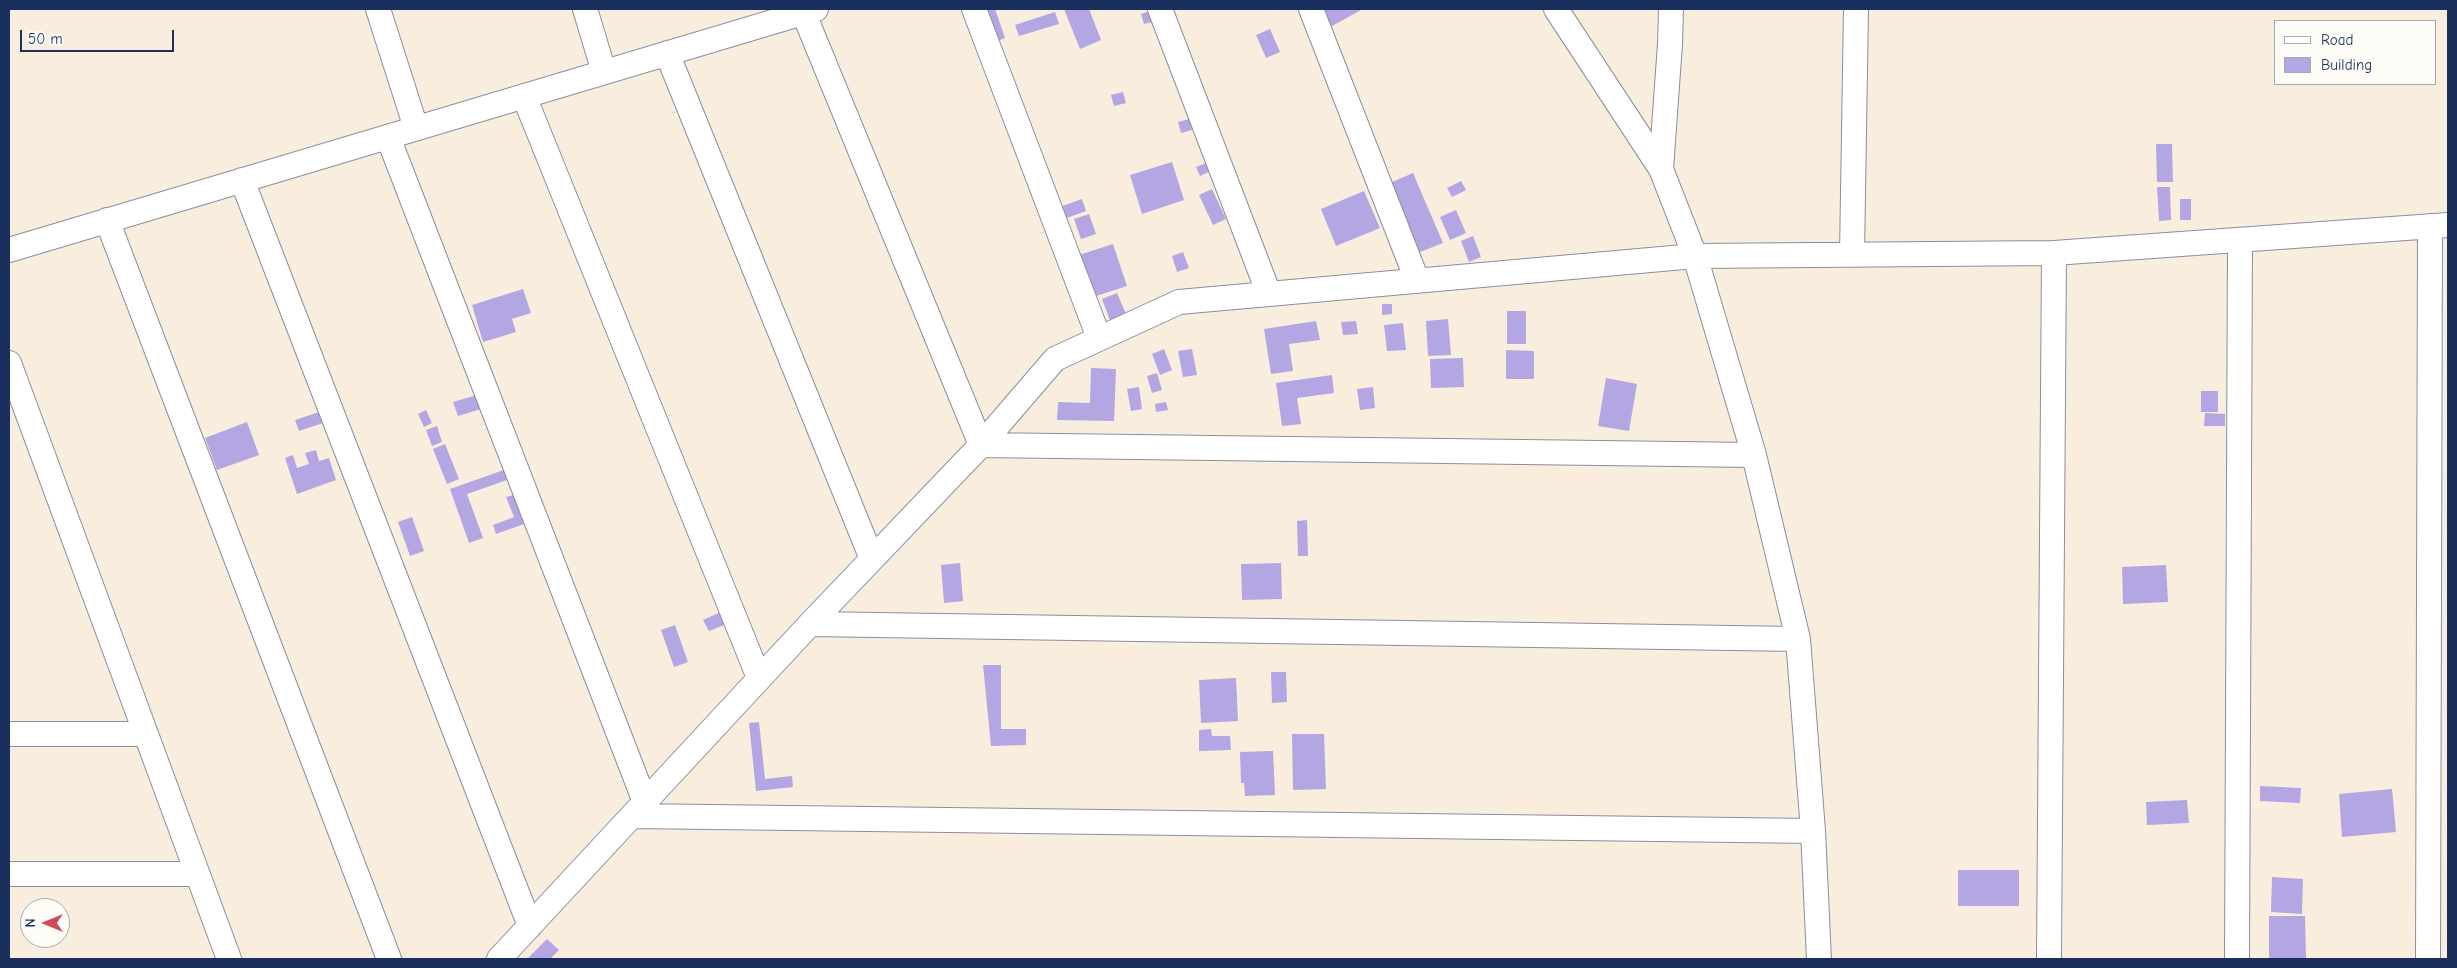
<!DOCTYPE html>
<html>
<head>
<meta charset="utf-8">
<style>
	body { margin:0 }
	#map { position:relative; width:2457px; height:968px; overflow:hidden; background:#f9eede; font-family:"Comic Neue",sans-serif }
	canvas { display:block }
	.frame { position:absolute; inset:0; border:10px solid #1b2f5e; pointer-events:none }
	.legend { position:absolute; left:2274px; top:20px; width:162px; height:65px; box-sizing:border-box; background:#fdfcf7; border:1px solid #a3aaba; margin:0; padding:6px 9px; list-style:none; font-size:15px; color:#1b2f5e }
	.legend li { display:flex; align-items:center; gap:10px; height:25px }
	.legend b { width:25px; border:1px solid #a3aaba }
	.north { position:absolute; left:20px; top:898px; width:50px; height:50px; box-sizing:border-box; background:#fdfcf7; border:1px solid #a3aaba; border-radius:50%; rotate:270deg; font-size:14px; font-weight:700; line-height:20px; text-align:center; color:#1b2f5e }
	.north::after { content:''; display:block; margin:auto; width:18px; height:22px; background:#d1495b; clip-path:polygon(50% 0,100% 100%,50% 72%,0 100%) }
	.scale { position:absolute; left:20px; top:30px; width:154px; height:22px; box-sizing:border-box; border:2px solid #1b2f5e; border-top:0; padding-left:6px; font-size:15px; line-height:18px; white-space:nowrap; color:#1b2f5e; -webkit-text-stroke:4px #fdfcf7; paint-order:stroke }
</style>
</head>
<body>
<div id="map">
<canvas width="2457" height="968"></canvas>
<div class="frame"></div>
<ul class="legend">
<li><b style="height:6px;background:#fff"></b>Road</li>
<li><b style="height:14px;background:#b4a5e3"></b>Building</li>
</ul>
<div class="north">N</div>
<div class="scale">50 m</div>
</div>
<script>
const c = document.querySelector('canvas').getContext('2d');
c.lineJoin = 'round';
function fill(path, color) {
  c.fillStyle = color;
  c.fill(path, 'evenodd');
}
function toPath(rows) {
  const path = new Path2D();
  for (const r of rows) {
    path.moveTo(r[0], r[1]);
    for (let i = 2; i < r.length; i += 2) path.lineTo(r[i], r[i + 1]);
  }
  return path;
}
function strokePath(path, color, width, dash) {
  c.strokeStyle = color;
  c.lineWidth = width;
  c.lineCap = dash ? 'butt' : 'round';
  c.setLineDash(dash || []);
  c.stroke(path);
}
const building = toPath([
	[982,9,995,9,1005,38,993,43],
	[1064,9,1089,9,1101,40,1080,49],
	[1323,9,1363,9,1332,26],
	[1153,10,1156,21,1144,24,1141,14],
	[1055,12,1059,24,1019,36,1015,25],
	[1270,29,1280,52,1266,58,1256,35],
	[1123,92,1126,103,1114,106,1111,95],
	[1189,119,1192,130,1181,133,1178,122],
	[2156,144,2172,144,2173,182,2157,182],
	[1172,162,1184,200,1142,214,1130,175],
	[1209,162,1213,170,1200,176,1196,167],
	[1413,173,1443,243,1420,252,1390,183],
	[1461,181,1466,190,1452,197,1447,188],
	[2157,187,2170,187,2171,220,2159,221],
	[1212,189,1226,219,1213,225,1199,195],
	[1364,191,1380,228,1336,246,1321,209],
	[1082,199,1086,211,1064,219,1060,207],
	[2180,199,2191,199,2191,220,2180,220],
	[1456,210,1466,233,1450,240,1440,217],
	[1089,214,1096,234,1081,239,1074,219],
	[1473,236,1481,257,1469,262,1461,241],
	[1113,244,1127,286,1093,297,1079,255],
	[1183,252,1189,268,1177,272,1172,256],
	[523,289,531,313,512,319,516,332,483,342,472,305],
	[1117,293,1127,316,1111,323,1102,299],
	[1382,304,1392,304,1392,314,1382,315],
	[1507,311,1526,311,1526,344,1507,344],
	[1448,319,1451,355,1428,356,1426,321],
	[1316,321,1320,340,1289,344,1293,371,1271,374,1264,329],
	[1356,321,1358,334,1343,335,1341,322],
	[1403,323,1406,350,1387,351,1384,325],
	[1164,349,1172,370,1160,375,1152,354],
	[1192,349,1197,375,1183,377,1178,351],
	[1506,350,1534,351,1534,379,1506,379],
	[1463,358,1464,387,1431,388,1430,359],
	[1091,368,1116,369,1114,421,1057,420,1058,402,1090,403],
	[1157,373,1162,390,1152,393,1147,376],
	[1332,375,1334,393,1297,398,1301,424,1282,426,1276,383],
	[1606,378,1637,384,1629,431,1598,426],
	[1139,387,1142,409,1131,411,1127,389],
	[1373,387,1375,408,1360,410,1357,389],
	[2201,391,2218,391,2218,412,2201,412],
	[477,395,481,409,458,416,453,402],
	[1166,402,1168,410,1156,412,1155,404],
	[325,410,329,421,299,431,295,420],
	[426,410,432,423,424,427,418,414],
	[2205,413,2225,414,2225,426,2204,426],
	[247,422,259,455,217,470,205,438],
	[437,426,442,442,432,446,426,430],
	[445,444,459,479,447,484,433,449],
	[316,450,319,461,329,458,336,480,297,494,285,458,293,455,297,468,309,464,305,453],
	[504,470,507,480,467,494,483,538,469,543,450,489],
	[514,495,524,524,496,534,493,525,514,517,506,497],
	[412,517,424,551,410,556,398,522],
	[1307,520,1308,556,1298,556,1297,521],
	[960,563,963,601,944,603,941,565],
	[1281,563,1282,599,1242,600,1241,564],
	[2166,565,2168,602,2123,604,2122,567],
	[721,612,727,624,709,631,703,620],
	[675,625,688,662,674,667,661,630],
	[983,665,1001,665,1001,729,1026,729,1026,745,991,746],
	[1271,672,1286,672,1287,702,1272,703],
	[1236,678,1238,721,1201,723,1199,680],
	[759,722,765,779,792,776,793,787,756,791,749,723],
	[1211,729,1212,736,1230,736,1231,750,1199,751,1199,730],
	[1292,734,1324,734,1326,789,1293,790],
	[1273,751,1275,795,1245,796,1244,783,1241,783,1240,752],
	[2260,786,2301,788,2300,803,2260,801],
	[2392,789,2396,832,2342,837,2339,794],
	[2187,800,2189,823,2147,825,2146,802],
	[1958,870,2019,870,2019,906,1958,906],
	[2272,877,2303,879,2302,914,2271,912],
	[2269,916,2305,916,2306,959,2269,959],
	[547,939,559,950,550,959,527,959]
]);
const minor = toPath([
	[378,9,416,128],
	[585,9,604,72],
	[802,9,981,445,1754,455],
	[974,9,1099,338],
	[1160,9,1269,294],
	[1311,9,1417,280],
	[1556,9,1661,169,1695,256,1754,455,1798,639,1813,831,1819,959],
	[667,53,872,559],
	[524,96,759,678],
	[388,137,645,802],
	[1661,169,1670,44,1671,9],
	[242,180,530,926],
	[107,220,389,959],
	[9,250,816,9],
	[1852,255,1856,9],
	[9,363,229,959],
	[810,624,1798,639],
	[9,734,146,734],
	[632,816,1813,831],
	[9,874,197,874],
	[499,959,810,624,981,445,1055,359,1179,302,1695,256,2054,253,2448,225],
	[2049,959,2054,253],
	[2237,959,2240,240],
	[2428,959,2430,226]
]);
fill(building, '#b4a5e3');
strokePath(minor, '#8a8e9e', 26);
strokePath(minor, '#fff', 24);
</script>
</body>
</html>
